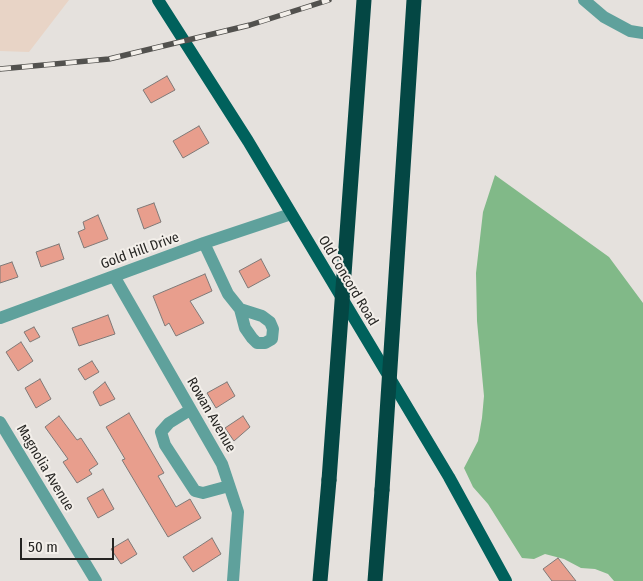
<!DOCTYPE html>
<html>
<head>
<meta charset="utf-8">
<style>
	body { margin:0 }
	#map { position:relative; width:643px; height:581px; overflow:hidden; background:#e5e1dd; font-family:"Fira Sans Condensed",sans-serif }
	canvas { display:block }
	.scale { position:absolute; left:20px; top:538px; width:94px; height:22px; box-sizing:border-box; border:2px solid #252422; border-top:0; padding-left:6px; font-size:15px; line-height:18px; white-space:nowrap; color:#252422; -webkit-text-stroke:4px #f3efea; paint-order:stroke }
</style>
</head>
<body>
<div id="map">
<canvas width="643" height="581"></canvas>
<div class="scale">50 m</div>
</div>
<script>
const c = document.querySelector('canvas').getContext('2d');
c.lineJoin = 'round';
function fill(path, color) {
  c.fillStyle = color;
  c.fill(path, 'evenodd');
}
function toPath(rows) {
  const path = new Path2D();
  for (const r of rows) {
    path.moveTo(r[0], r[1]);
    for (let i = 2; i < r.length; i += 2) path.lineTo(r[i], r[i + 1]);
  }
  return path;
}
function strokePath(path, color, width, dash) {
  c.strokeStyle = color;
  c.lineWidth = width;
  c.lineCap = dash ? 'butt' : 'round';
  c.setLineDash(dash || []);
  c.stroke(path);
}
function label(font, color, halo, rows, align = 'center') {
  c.font = font + ' "Fira Sans Condensed",sans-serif';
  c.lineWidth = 4;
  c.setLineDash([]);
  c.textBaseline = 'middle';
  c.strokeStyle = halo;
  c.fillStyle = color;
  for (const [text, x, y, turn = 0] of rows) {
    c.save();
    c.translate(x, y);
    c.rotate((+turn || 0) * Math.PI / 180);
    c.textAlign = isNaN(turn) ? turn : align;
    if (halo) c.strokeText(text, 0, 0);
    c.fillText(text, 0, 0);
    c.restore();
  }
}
const industrial = toPath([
	[0,0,69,0,29,52,0,51]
]);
const forest = toPath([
	[495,175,609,257,643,303,643,581,614,581,608,574,595,569,581,568,564,559,545,554,534,559,522,558,488,504,473,487,464,468,478,441,482,418,484,396,477,321,476,273,483,212]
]);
const building = toPath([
	[167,76,175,90,151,103,143,90,167,76],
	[199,126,209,143,183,158,173,141,199,126],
	[154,203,161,222,144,229,137,209,154,203],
	[98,215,108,239,84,248,78,232,85,229,83,222,98,215],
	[59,244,64,259,41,267,36,252,59,244],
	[261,259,270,276,248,288,239,271,261,259],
	[12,262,18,277,0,283,0,266,12,262],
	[205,274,212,291,190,301,204,323,176,336,169,323,165,326,153,296,205,274],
	[108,315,115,334,79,346,72,328,108,315],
	[34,327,40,337,30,342,24,332,34,327],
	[21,342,33,361,18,371,6,352,21,342],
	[92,361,99,372,85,380,78,369,92,361],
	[40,379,51,399,36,408,25,388,40,379],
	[105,382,115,399,100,406,93,392,105,382],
	[227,382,235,396,216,408,207,393,227,382],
	[129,413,164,473,158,476,176,507,190,499,201,518,168,537,122,460,125,459,106,427,129,413],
	[59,416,77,440,81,438,98,464,89,470,92,474,77,483,63,462,68,459,45,427,59,416],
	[243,416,250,427,234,441,225,428,243,416],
	[103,489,114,509,98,518,87,498,103,489],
	[212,538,221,554,193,572,183,557,212,538],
	[128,539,137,554,121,564,111,549,128,539],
	[558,558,576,581,552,581,543,569,558,558]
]);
const minor = toPath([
	[584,0,604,17,630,31,643,33],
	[204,243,228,294,240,309,262,316,270,322,273,329,272,339,265,343,257,343,252,338,245,328,240,309],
	[114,276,222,464,238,512,233,581],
	[0,318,204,243,291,214],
	[190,410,169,423,161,432,165,445,195,491,203,493,229,486],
	[0,422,96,581]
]);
const major = toPath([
	[158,0,248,141,449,477,506,581]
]);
const highway = toPath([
	[320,581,329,480],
	[375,581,382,490]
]);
const rail = toPath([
	[0,69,109,59,250,25,329,0]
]);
const highwayBridge = toPath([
	[329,480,364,0],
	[382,490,414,0]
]);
const streetNames = [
	["Gold Hill Drive",140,251,-20],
	["Old Concord Road",348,281,59],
	["Rowan Avenue",211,415,60],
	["Magnolia Avenue",45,468,59]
];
fill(industrial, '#e8d4c6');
fill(forest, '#81b988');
fill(building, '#e89e8d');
strokePath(building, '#7f7977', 1);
strokePath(minor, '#5fa19c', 12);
strokePath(major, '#00615c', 12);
strokePath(highway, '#044744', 15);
strokePath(rail, '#52514e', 5.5);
strokePath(rail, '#f3efea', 4, [11]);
strokePath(highwayBridge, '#044744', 15);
label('14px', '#252422', '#f3efea', streetNames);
</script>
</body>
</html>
